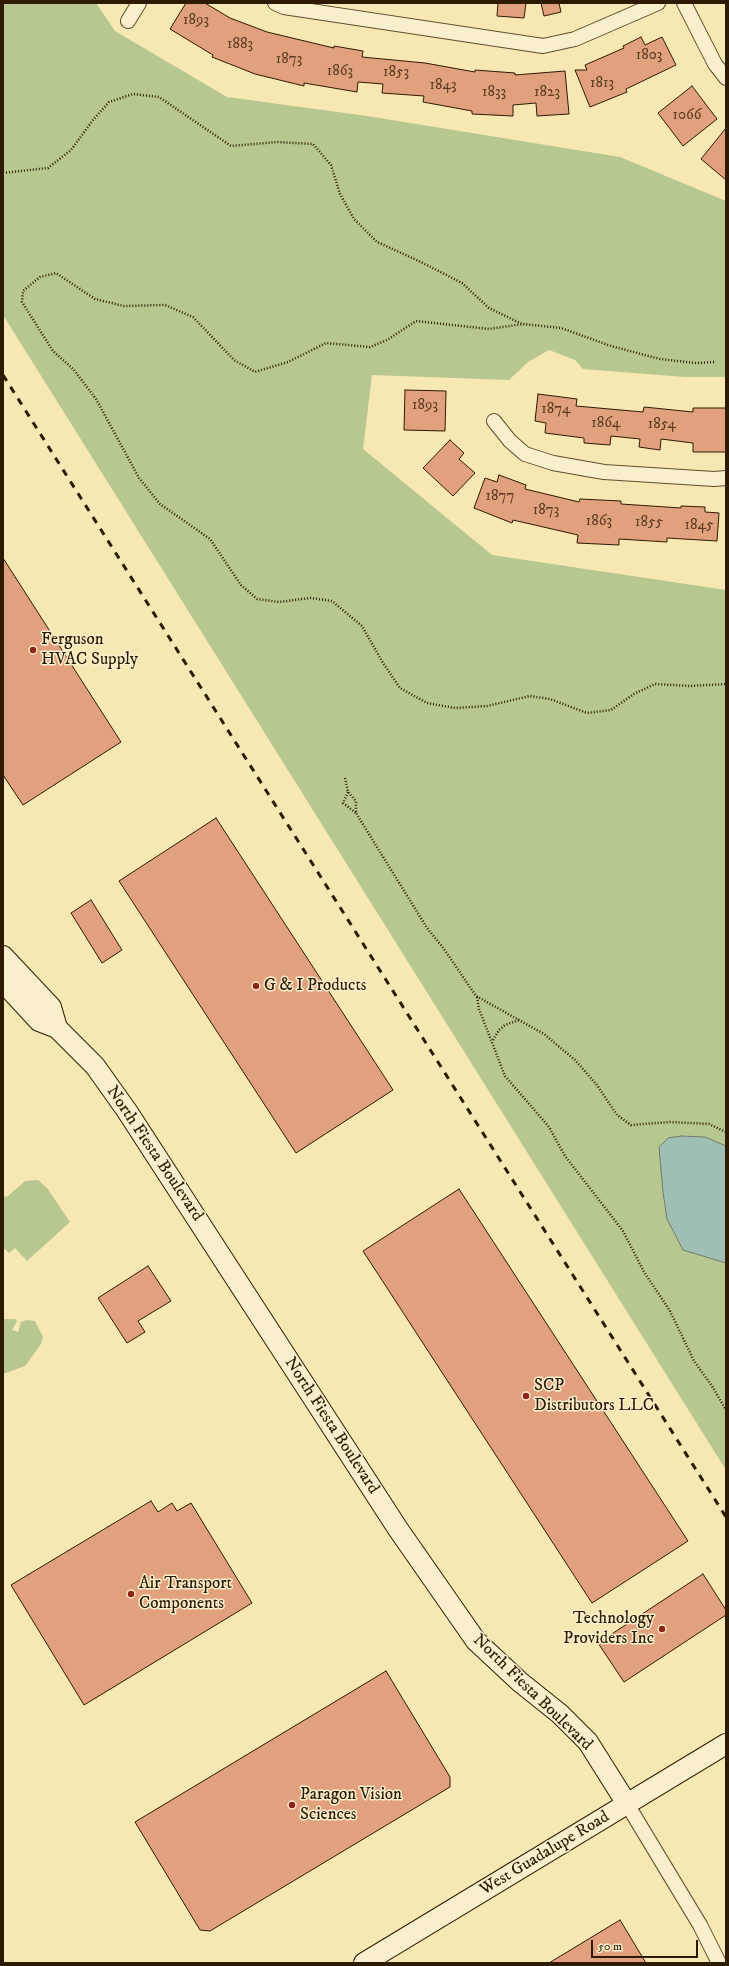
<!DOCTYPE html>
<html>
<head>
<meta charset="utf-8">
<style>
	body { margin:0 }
	#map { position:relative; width:729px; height:1966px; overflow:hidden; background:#f7e7b2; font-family:"IM FELL DW Pica",serif }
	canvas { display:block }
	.frame { position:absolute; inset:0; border:4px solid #2d1a00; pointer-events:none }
	.scale { position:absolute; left:591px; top:1940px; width:107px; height:18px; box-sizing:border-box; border:2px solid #2d1a00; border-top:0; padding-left:5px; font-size:12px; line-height:14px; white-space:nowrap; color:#2d1a00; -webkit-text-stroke:3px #faefcd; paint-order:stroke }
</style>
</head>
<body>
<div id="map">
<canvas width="729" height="1966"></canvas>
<div class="frame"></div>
<div class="scale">50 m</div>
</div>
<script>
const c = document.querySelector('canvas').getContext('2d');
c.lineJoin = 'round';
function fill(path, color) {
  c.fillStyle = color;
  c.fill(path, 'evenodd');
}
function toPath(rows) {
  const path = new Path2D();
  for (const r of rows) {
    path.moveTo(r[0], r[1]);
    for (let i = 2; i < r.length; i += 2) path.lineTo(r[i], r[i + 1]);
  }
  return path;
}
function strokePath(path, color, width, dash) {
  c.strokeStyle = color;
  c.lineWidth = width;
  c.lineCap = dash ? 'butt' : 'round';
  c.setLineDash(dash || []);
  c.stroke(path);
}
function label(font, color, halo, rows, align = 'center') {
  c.font = font + ' "IM FELL DW Pica",serif';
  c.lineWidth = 3;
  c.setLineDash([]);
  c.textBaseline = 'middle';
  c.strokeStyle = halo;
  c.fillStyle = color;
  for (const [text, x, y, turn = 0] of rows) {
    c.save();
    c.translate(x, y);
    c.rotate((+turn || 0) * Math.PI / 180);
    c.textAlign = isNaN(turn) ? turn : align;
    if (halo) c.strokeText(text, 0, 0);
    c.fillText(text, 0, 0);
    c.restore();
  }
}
const green = toPath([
	[3,3,96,3,115,31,227,97,367,116,620,157,726,201,726,377,685,377,583,369,575,360,549,350,528,362,509,380,372,375,363,449,492,555,726,590,726,1470,3,315],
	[38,1180,47,1188,70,1222,27,1261,15,1248,9,1253,3,1247,3,1197,8,1196,25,1181],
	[3,1319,15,1319,17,1321,12,1330,18,1332,21,1322,26,1320,35,1321,43,1337,41,1344,25,1366,3,1374]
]);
const water = toPath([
	[681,1136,705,1137,726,1146,726,1263,683,1250,667,1219,663,1192,659,1147,668,1138,681,1136]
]);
const building = toPath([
	[186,3,205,3,230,18,267,32,334,48,334,46,363,51,362,57,425,63,475,72,475,70,515,73,515,75,565,71,569,114,537,116,536,103,513,105,513,116,472,114,472,111,423,102,424,96,382,93,383,84,358,82,357,92,304,83,304,86,255,74,212,57,213,55,170,29,186,3],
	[498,3,526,3,524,18,497,16,498,3],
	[541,3,559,3,561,12,544,16,541,3],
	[641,37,645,45,662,37,676,65,626,89,627,92,590,107,575,70,587,70,585,65,624,48,623,46,641,37],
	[692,86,717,119,683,146,658,113,692,86],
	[726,128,726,180,701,159,726,128],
	[405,390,446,391,445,431,404,430,405,390],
	[538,394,577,399,576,406,643,412,644,407,693,412,693,408,726,408,726,452,693,452,693,443,661,439,660,450,639,447,640,439,611,436,610,445,584,443,584,438,545,433,546,423,535,421,538,394],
	[450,440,464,453,459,459,475,473,453,496,423,468,450,440],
	[499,475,526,485,525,489,579,502,580,499,621,501,621,504,681,508,681,506,705,507,705,512,719,513,717,541,667,538,667,542,619,539,619,545,577,543,578,535,513,520,512,523,474,508,485,478,497,482,499,475],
	[3,558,121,742,23,805,3,775,3,558],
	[216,818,393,1090,296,1153,119,881,216,818],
	[91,900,122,950,102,963,71,913,91,900],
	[459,1189,688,1541,592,1603,363,1251,459,1189],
	[148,1266,171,1301,138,1321,145,1332,127,1343,98,1298,148,1266],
	[151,1501,158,1512,172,1503,177,1511,191,1503,252,1603,84,1705,11,1585,151,1501],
	[703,1574,726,1610,726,1615,624,1682,598,1643,703,1574],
	[386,1671,450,1777,450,1787,210,1931,200,1930,135,1822,386,1671],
	[620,1920,646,1963,549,1963,620,1920]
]);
const path = toPath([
	[3,173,48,168,71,150,93,120,109,102,133,94,159,97,231,146,277,142,313,144,331,165,340,194,354,219,377,242,421,262,462,283,489,308,522,324],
	[714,362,696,363,660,359,611,346,561,328,523,324,489,329,416,321,387,340,370,347,326,343,288,362,255,372,234,360,193,317,165,305,124,306,95,299,56,273,40,277,23,291,22,302,53,351,74,370,96,399,139,478,160,504,210,539,241,585,257,599,279,602,311,598,332,601,362,626,383,663,400,688,427,703,455,708,487,706,530,696,550,699,587,713,611,710,634,694,655,684,690,686,726,684],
	[345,778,348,792,356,801,356,813,427,928,444,949,476,996,544,1034,575,1060,597,1085,617,1115,631,1125,670,1122,709,1124,726,1132],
	[348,792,343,803,356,813],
	[477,997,479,1009,505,1076,549,1127,565,1156,623,1231,644,1272,670,1311,694,1361,712,1386,726,1410],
	[493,1040,499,1030,505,1025,519,1020]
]);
const street = toPath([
	[275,3,284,7,543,46,575,39,658,3],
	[684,3,715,64,726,78],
	[128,21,139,3],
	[494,421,510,441,525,454,553,463,604,472,714,479,726,478],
	[627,1804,700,1925,719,1963]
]);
const secondary = toPath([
	[3,956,51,1007,57,1028],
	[3,982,39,1021,57,1028,95,1066,127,1111,398,1529,476,1641,520,1682,560,1714,588,1742,627,1804],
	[364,1963,726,1744]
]);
const rail = toPath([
	[3,375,726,1517]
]);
const markers = [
	[33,650,4,"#8f2418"],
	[256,986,4,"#8f2418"],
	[526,1396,4,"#8f2418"],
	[131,1594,4,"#8f2418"],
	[662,1629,4,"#8f2418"],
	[292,1805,4,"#8f2418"]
];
const numberNames = [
	["1893",196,21],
	["1883",240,45],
	["1803",649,56],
	["1873",289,60],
	["1863",340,72],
	["1853",396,73],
	["1813",602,84],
	["1843",443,86],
	["1833",494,93],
	["1823",547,93],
	["1066",687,116],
	["1893",425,406],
	["1874",556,410],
	["1864",606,424],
	["1854",662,425],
	["1877",500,497],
	["1873",546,511],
	["1863",599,522],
	["1855",649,523],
	["1845",699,526]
];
const poiNames = [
	["Ferguson",41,640],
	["HVAC Supply",41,660],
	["G & I Products",264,986],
	["SCP",534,1386],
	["Distributors LLC",534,1406],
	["Air Transport",139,1584],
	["Components",139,1604],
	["Technology",654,1619,"right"],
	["Providers Inc",654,1639,"right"],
	["Paragon Vision",300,1795],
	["Sciences",300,1815]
];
const streetNames = [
	["North Fiesta Boulevard",154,1154,56],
	["North Fiesta Boulevard",331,1426,57],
	["North Fiesta Boulevard",532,1693,44],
	["West Guadalupe Road",545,1854,-31]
];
fill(green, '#b7c790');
fill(water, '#9fbeb4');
strokePath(water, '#717c6c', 1);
fill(building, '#e1a17f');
strokePath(building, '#2d1a00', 1);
strokePath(street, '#604d2c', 16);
strokePath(secondary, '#2d1a00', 22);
strokePath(path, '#2d1a00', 2.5, [1, 2]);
strokePath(street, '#faefcd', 14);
strokePath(secondary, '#faefcd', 20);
strokePath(rail, '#2d1a00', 3, [7, 7]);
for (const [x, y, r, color] of markers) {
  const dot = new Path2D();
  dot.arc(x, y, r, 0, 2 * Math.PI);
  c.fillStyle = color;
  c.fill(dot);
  strokePath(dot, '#faefcd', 1.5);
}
label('15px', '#5a3c20', null, numberNames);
label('17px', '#2d1a00', '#faefcd', poiNames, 'left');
label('17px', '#2d1a00', '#faefcd', streetNames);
</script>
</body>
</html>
